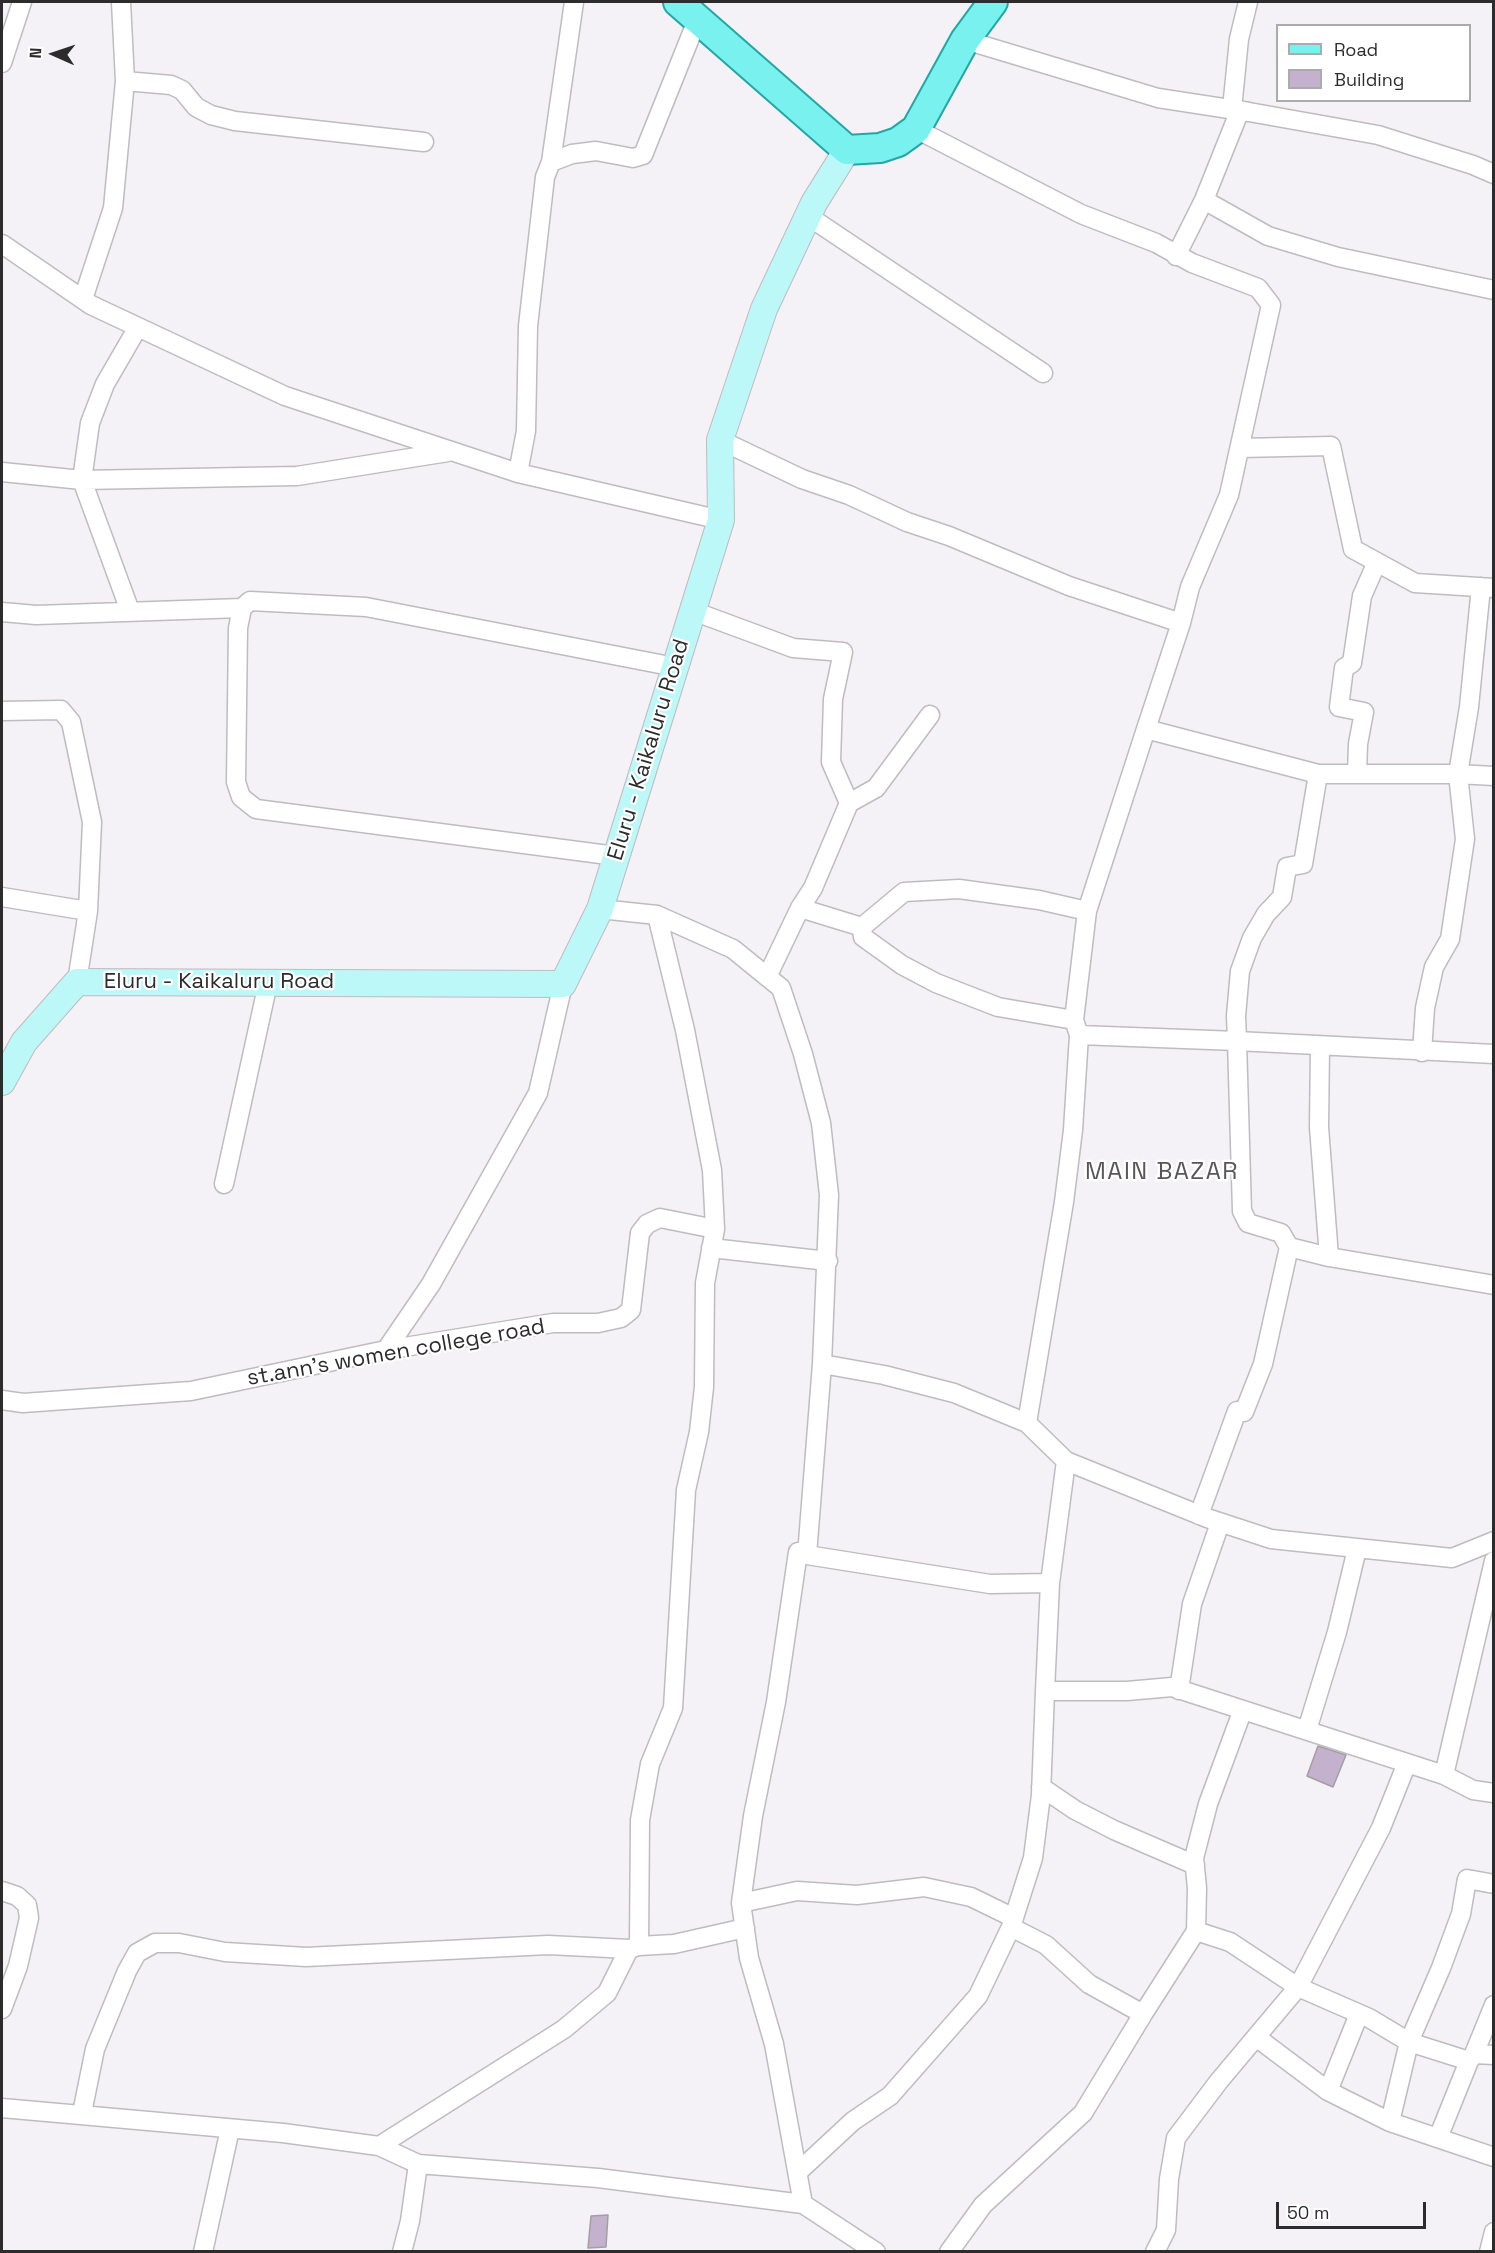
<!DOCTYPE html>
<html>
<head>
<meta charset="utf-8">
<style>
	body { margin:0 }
	#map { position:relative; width:1495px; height:2253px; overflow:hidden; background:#f4f2f6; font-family:"Space Grotesk",sans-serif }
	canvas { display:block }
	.frame { position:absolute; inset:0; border:3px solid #2d2c2d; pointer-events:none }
	.legend { position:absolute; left:1276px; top:24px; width:195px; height:78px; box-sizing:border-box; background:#fff; border:2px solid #ababab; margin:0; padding:8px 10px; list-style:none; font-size:18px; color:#2d2c2d }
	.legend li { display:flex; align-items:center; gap:12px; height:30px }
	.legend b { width:30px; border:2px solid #ababab }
	.north { position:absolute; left:24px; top:24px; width:60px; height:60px; -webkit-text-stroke:4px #fff; paint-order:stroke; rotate:273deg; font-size:16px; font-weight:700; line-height:24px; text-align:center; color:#2d2c2d }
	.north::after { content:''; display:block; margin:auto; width:21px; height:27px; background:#2d2c2d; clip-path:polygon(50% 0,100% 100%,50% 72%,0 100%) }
	.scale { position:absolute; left:1276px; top:2202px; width:150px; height:27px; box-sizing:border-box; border:3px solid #2d2c2d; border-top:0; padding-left:8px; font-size:18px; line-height:21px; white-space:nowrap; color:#2d2c2d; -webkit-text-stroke:4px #fff; paint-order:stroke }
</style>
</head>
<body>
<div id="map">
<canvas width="1495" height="2253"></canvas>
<div class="frame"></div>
<ul class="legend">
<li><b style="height:8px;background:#78f1ef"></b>Road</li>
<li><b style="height:16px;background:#c4b1cd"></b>Building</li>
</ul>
<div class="north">N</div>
<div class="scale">50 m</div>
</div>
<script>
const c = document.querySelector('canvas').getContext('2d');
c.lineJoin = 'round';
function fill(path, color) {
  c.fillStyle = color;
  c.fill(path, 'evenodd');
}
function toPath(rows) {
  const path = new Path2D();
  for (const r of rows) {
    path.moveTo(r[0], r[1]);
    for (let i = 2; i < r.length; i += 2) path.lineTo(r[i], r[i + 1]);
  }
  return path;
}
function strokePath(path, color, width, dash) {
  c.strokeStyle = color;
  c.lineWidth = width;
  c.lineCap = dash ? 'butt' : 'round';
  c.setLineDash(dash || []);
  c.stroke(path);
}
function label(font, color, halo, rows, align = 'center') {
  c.font = font + ' "Space Grotesk",sans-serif';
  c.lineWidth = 4.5;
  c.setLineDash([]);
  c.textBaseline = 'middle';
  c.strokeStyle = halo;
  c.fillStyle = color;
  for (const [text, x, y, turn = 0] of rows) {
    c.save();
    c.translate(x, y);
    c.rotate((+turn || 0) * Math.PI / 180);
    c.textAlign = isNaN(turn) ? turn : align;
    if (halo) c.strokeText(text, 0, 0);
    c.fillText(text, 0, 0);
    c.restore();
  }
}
const building = toPath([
	[1318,1746,1346,1755,1333,1787,1307,1776,1318,1746],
	[608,2215,606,2247,588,2248,591,2216,608,2215]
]);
const street = toPath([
	[965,40,1158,98,1249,112,1378,135,1473,165,1494,174],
	[2,63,22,2],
	[125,81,171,85,182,90,196,107,211,115,235,121,424,142],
	[1232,109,1239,39,1248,2],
	[1240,110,1204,200,1268,236,1338,257,1494,290],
	[551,162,574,2],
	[808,216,1043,373],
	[2,244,91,305,285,396,518,473,721,520],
	[1176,256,1204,200],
	[83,299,113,208,125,81,121,2],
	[720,440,802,479,849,495,907,522,949,536,1069,586,1181,623,1190,587,1229,495,1271,305,1258,288,1192,263,1156,243,1081,214,916,129],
	[1240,448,1331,446,1353,549,1415,583,1494,588],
	[2,472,82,480,297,476,448,452],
	[518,473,526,431,528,326,545,177,551,162,572,154,596,151,633,158,643,155,698,18],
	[1481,587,1469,707,1458,774,1494,776],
	[130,611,82,480,90,423,105,384,138,327],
	[693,611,793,648,843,652,833,699,831,762,849,803],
	[2,612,36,615,242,608],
	[1181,623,1146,729,1318,774,1458,774,1465,839,1450,939,1434,967,1425,1008,1422,1052],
	[2,711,61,710,71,722,92,822,88,911,2,897],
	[1146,729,1087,911,1074,1020,1079,1035,1237,1041,1242,1211,1248,1223,1281,1233,1289,1247,1263,1364,1244,1412,1237,1411,1199,1515],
	[1318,774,1303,864,1287,867,1282,897,1266,914,1252,938,1240,971,1236,1016,1237,1041,1494,1054],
	[1357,774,1358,744,1364,712,1339,707,1344,668,1352,663,1362,596,1377,562],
	[616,856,256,809,241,797,236,782,238,628,242,608,250,601,366,607,675,667],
	[800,908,862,927],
	[600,909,657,915,733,949,781,988,803,1054,821,1123,829,1195,822,1364,884,1375,954,1393,1027,1423,1064,1202,1073,1130,1079,1035],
	[657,915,685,1030,712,1170,715,1229,705,1283,704,1387,699,1432,686,1490,673,1708,650,1764,640,1820,639,1946,674,1944,745,1928],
	[767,977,800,908,813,888,849,803,876,788,930,715],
	[77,982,88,911],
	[1074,1020,998,1007,936,983,902,965,863,937,862,927,904,892,959,889,1039,900,1087,911],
	[224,1184,268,983],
	[1289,1247,1329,1257,1319,1127,1320,1047],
	[711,1248,828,1261],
	[1329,1257,1494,1285],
	[386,1350,431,1284,538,1093,563,984],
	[822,1364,807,1555,990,1584,1050,1583,1066,1461],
	[2,1400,23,1403,191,1391,386,1350,553,1323,598,1323,621,1318,631,1310,640,1233,647,1224,660,1218,715,1229],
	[1027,1423,1066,1461,1207,1518,1271,1539,1452,1558,1494,1541],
	[1050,1583,1045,1691,1127,1691,1172,1687,1444,1775,1473,1790,1494,1793],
	[1179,1690,1192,1604,1220,1523],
	[1307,1730,1337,1632,1357,1549],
	[1444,1775,1494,1561],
	[1041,1787,1075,1810,1114,1830,1195,1865],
	[2,1891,17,1896,27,1905,29,1918,18,1966,2,2009],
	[741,1903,797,1891,857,1895,924,1887,971,1897,1014,1918],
	[1196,1931,1230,1942,1298,1987,1369,2018,1409,2042,1441,1968,1461,1914,1467,1879,1494,1884],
	[1143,2014,1196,1931,1197,1888,1194,1858,1208,1804,1242,1712],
	[1256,2037,1328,2091,1390,2122,1409,2042,1469,2061],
	[1474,2054,1494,2005],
	[1328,2091,1359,2014],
	[2,2108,283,2133,379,2146,418,2164,598,2178,803,2204,876,2252],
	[82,2113,95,2049,127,1971,137,1953,155,1943,179,1943,225,1952,306,1957,548,1945,629,1949,639,1946],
	[1390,2122,1494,2157],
	[1438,2138,1469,2061,1474,2054,1494,2055],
	[379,2146,564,2029,607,1993,629,1949],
	[798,2172,853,2121,890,2096,978,1996,1011,1927],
	[803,2204,774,2044,749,1958,741,1903,753,1816,776,1702,798,1552,807,1555],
	[203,2252,230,2129],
	[402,2252,410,2221,418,2164],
	[949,2252,983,2205,1083,2113,1143,2014,1089,1984,1046,1945,1011,1927,1033,1858,1041,1795,1045,1691],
	[1155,2252,1166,2230,1169,2179,1176,2138,1219,2081,1298,1987,1381,1828,1407,1763],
	[1489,2252,1494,2232]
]);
const secondary = toPath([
	[2,1082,24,1042,77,982,563,984,600,909,721,520,720,440,764,309,814,203,847,150]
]);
const primary = toPath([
	[678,2,847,150,880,148,898,142,916,129,965,40,993,2]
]);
const streetNames = [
	["Eluru - Kaikaluru Road",649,750,-73],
	["Eluru - Kaikaluru Road",219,982],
	["st.ann's women college road",396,1353,-10]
];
const neighbourhoodNames = [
	["MAIN BAZAR",1162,1172]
];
fill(building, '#c4b1cd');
strokePath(building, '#a29fa3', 1.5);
strokePath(street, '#bfbcc0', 21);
strokePath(secondary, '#bfbcc0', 28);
strokePath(primary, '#23a6a5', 32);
strokePath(street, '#fff', 18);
strokePath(secondary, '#bcf8f7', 26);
strokePath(primary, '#78f1ef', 28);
label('22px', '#2d2c2d', '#fff', streetNames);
c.letterSpacing = '1.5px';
label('24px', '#585659', '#fff', neighbourhoodNames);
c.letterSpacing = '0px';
</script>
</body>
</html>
